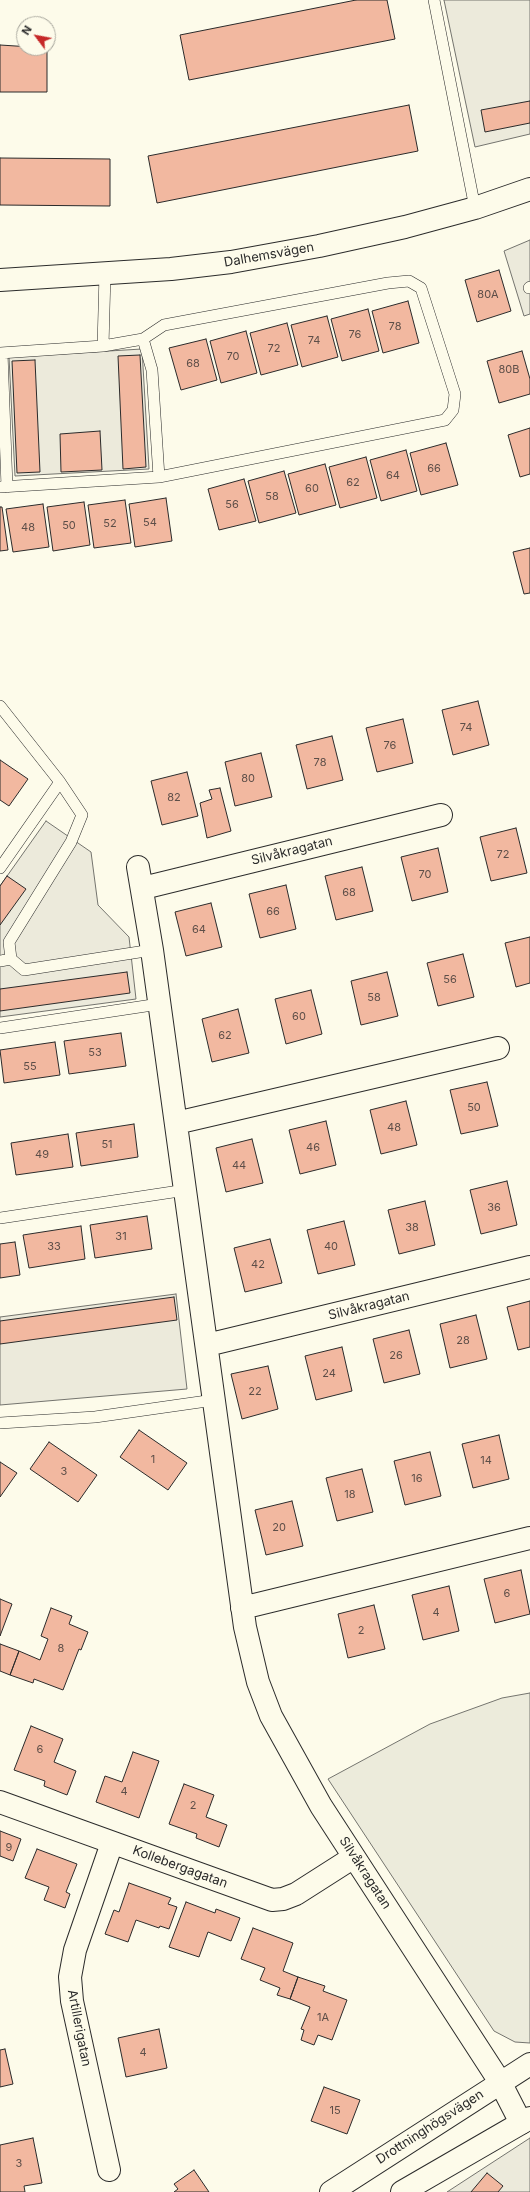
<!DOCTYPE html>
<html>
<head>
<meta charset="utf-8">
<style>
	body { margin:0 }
	#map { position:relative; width:530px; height:2192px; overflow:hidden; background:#fdfbea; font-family:Inter,sans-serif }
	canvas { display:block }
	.north { position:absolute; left:16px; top:16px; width:40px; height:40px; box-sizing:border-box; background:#fdfbea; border:1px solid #a9a89e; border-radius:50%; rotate:302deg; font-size:11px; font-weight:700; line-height:16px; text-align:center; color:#2b2b2b }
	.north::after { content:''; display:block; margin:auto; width:14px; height:18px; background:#c62828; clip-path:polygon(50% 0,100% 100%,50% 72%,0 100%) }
</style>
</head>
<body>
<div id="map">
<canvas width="530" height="2192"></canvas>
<div class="north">N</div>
</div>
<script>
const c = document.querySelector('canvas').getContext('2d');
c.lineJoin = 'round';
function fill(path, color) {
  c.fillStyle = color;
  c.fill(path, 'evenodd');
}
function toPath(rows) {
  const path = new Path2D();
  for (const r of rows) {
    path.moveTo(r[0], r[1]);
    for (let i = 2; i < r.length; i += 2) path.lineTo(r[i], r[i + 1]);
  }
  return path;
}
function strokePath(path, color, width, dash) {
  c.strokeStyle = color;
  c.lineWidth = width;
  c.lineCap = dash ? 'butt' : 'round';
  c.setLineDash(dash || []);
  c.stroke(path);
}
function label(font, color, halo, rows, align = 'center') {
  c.font = font + ' Inter,sans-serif';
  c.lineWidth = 3;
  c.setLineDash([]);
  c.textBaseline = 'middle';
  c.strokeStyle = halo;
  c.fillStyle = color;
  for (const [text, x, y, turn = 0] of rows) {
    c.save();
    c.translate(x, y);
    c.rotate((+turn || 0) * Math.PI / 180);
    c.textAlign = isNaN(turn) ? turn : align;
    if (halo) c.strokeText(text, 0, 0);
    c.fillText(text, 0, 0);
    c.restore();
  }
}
const green = toPath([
	[530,1693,530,2043,515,2042,494,2031,328,1779,430,1724,502,1698,530,1693]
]);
const parking = toPath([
	[444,0,530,0,530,134,475,147,444,0],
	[530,240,530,314,524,316,504,251,530,240],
	[142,349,149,469,15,476,9,357,142,349],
	[46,821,91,852,98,905,129,937,136,999,0,1017,0,886,46,821],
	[176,1294,187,1389,0,1405,0,1317,176,1294],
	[530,2138,530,2192,447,2192,530,2138]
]);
const building = toPath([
	[356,0,387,0,395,39,189,80,180,35,356,0],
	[0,45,47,48,47,92,0,92,0,45],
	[530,101,530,123,485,132,481,110,530,101],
	[409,105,418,151,157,203,148,156,409,105],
	[0,158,110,159,110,206,0,205,0,158],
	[499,270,511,311,477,322,465,280,499,270],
	[408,301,419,343,383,353,372,311,408,301],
	[368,309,379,351,342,361,331,319,368,309],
	[327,316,338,357,302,367,291,325,327,316],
	[287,323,298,365,261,375,250,333,287,323],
	[246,331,257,373,221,383,210,341,246,331],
	[206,339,217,380,181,390,169,348,206,339],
	[522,351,530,379,530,394,499,403,487,361,522,351],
	[140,355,146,467,123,469,118,356,140,355],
	[35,360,40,472,17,473,12,361,35,360],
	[530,428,530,474,520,477,508,435,530,428],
	[100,431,102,470,61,472,60,434,100,431],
	[446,443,458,485,421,495,410,453,446,443],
	[406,450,417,491,381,501,370,460,406,450],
	[366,457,377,498,340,508,329,467,366,457],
	[325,464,336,505,299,515,288,474,325,464],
	[284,471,296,513,259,523,248,481,284,471],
	[244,479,256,521,219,530,208,489,244,479],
	[166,498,172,541,135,547,129,504,166,498],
	[125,500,131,543,94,548,88,505,125,500],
	[84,502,90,545,53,551,47,507,84,502],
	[43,504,49,547,13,552,6,509,43,504],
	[0,507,2,507,8,550,0,551,0,507],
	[530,548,530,593,524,594,513,552,530,548],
	[478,701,489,745,453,755,442,710,478,701],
	[403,719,413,763,377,772,366,728,403,719],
	[332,736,343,780,307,789,296,745,332,736],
	[261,753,272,797,235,806,225,762,261,753],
	[0,760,28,779,9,806,0,800,0,760],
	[187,772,198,816,162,825,151,781,187,772],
	[220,788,231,831,207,838,200,803,212,799,209,790,220,788],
	[516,828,527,873,491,881,480,837,516,828],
	[438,848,448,892,412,901,401,857,438,848],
	[362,867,373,911,336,920,325,876,362,867],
	[7,876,26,889,0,925,0,886,7,876],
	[286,885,296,929,260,938,249,894,286,885],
	[211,903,222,947,186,956,175,912,211,903],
	[530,937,530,983,516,987,505,943,530,937],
	[463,954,474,997,438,1006,427,963,463,954],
	[127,972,130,993,0,1011,0,989,127,972],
	[387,972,398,1016,361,1025,351,981,387,972],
	[311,990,322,1034,286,1044,275,999,311,990],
	[238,1009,249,1053,212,1062,202,1019,238,1009],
	[121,1033,126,1066,69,1074,64,1041,121,1033],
	[55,1042,60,1075,4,1083,0,1050,55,1042],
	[487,1082,498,1126,461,1134,450,1090,487,1082],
	[406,1101,417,1145,381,1154,370,1110,406,1101],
	[326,1121,336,1165,300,1174,289,1130,326,1121],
	[134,1124,138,1157,81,1166,76,1133,134,1124],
	[68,1134,73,1167,16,1175,11,1143,68,1134],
	[252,1139,263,1183,226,1192,216,1148,252,1139],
	[507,1181,517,1225,481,1234,470,1190,507,1181],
	[425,1201,435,1245,399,1254,388,1210,425,1201],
	[147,1216,152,1249,95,1258,90,1225,147,1216],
	[344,1221,355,1265,318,1274,307,1230,344,1221],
	[81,1226,85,1259,29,1268,23,1235,81,1226],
	[270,1239,282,1283,245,1292,234,1248,270,1239],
	[15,1242,20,1275,0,1278,0,1244,15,1242],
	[174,1297,177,1320,0,1344,0,1321,174,1297],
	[530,1301,530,1347,518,1350,507,1307,530,1301],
	[476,1315,487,1359,450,1368,440,1324,476,1315],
	[409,1330,420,1374,384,1383,373,1339,409,1330],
	[342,1347,352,1391,316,1400,305,1356,342,1347],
	[268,1366,278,1409,242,1419,231,1374,268,1366],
	[139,1430,187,1463,168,1490,120,1457,139,1430],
	[499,1435,509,1479,473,1488,462,1444,499,1435],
	[49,1442,97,1475,78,1502,30,1469,49,1442],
	[430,1452,441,1496,405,1505,394,1461,430,1452],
	[0,1462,17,1473,0,1497,0,1462],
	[362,1469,373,1512,337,1521,326,1478,362,1469],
	[292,1501,303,1546,266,1555,255,1510,292,1501],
	[521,1570,530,1614,495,1623,484,1579,521,1570],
	[449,1586,459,1631,423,1640,412,1595,449,1586],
	[0,1599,12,1604,0,1636,0,1599],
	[374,1605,385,1649,348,1658,338,1614,374,1605],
	[51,1608,72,1616,69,1624,88,1632,81,1650,79,1649,63,1690,34,1679,33,1683,10,1675,19,1651,40,1660,48,1639,41,1636,51,1608],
	[0,1644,19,1651,10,1675,0,1671,0,1644],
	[31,1726,63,1739,54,1762,76,1771,67,1795,44,1786,45,1781,14,1770,31,1726],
	[133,1752,159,1761,139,1818,96,1802,105,1776,122,1782,133,1752],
	[184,1784,214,1795,206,1817,227,1825,219,1847,196,1838,197,1834,169,1824,184,1784],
	[0,1831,21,1839,13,1861,0,1856,0,1831],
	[37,1849,77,1864,66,1892,70,1894,65,1908,44,1900,49,1887,25,1878,37,1849],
	[129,1883,171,1898,168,1904,177,1907,169,1929,160,1926,159,1928,136,1920,128,1942,105,1934,114,1910,119,1912,129,1883],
	[186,1902,215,1913,216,1909,240,1918,231,1941,208,1932,199,1957,169,1947,186,1902],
	[253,1928,293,1943,283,1971,298,1977,290,1999,277,1995,280,1988,260,1980,265,1968,241,1959,253,1928],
	[298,1977,325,1986,323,1991,347,2000,332,2040,318,2035,314,2045,301,2040,304,2030,301,2029,310,2007,290,1999,298,1977],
	[159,2029,167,2068,126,2077,118,2038,159,2029],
	[5,2049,13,2084,0,2087,0,2050,5,2049],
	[324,2087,360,2100,347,2134,311,2121,324,2087],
	[33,2138,42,2183,24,2186,25,2192,0,2192,0,2145,33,2138],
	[194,2170,209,2192,174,2192,178,2189,174,2184,194,2170],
	[487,2173,503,2186,498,2192,471,2192,487,2173]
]);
const lane = toPath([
	[434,0,475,208],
	[529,288,530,287],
	[143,339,152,370,159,477],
	[103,346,105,274],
	[0,353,103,346,143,339,164,325,388,283,409,281,421,288,455,394,453,410,445,420,159,477,0,487],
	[2,353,7,487],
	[0,706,60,782,82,815,71,842,9,942,11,959,24,970,152,950],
	[0,868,60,782],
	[0,961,11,959],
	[0,1028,159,1004],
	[0,1218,186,1190],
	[0,1423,95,1417,214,1400]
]);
const street = toPath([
	[0,280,171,269,231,262,319,246,405,227,475,208,530,189],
	[138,867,152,950,245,1627,258,1682,271,1716,321,1806,500,2082,521,2123],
	[143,888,441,815],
	[176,1123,498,1048],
	[207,1345,530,1267],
	[242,1608,530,1538],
	[0,1802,272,1900,283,1899,296,1894,354,1857],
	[109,2170,72,2001,70,1977,75,1950,112,1843]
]);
const secondary = toPath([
	[331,2192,530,2064],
	[402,2192,530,2118]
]);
const numberNames = [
	["80A",488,295],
	["78",395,327],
	["76",355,335],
	["74",314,341],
	["72",274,349],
	["70",233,357],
	["68",193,364],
	["80B",509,370],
	["66",434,469],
	["64",393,476],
	["62",353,483],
	["60",312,489],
	["58",272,497],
	["56",232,505],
	["54",150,523],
	["52",110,524],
	["50",69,526],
	["48",28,528],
	["74",466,728],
	["76",390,746],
	["78",320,763],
	["80",248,779],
	["82",174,798],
	["72",503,855],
	["70",425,875],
	["68",349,893],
	["66",273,912],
	["64",199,930],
	["56",450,980],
	["58",374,998],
	["60",299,1017],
	["62",225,1036],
	["53",95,1053],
	["55",30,1067],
	["50",474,1108],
	["48",394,1128],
	["51",107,1145],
	["46",313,1148],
	["49",42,1155],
	["44",239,1166],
	["36",494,1208],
	["38",412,1228],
	["31",121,1237],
	["33",54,1247],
	["40",331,1247],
	["42",258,1265],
	["28",463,1341],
	["26",396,1356],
	["24",329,1374],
	["22",255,1392],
	["1",153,1460],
	["14",486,1461],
	["3",64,1472],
	["16",417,1479],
	["18",350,1495],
	["20",279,1528],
	["6",507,1594],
	["4",436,1613],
	["2",361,1631],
	["8",61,1649],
	["6",40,1750],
	["4",124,1792],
	["2",193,1806],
	["9",9,1848],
	["1A",323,2018],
	["4",143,2053],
	["15",335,2111],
	["3",19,2164]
];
const streetNames = [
	["Dalhemsvägen",269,255,-10],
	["Silvåkragatan",292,851,-14],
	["Silvåkragatan",369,1306,-14],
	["Kollebergagatan",180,1867,20],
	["Silvåkragatan",365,1873,57],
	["Artillerigatan",79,2028,79],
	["Drottninghögsvägen",430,2127,-33]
];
fill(green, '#ecebdb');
strokePath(green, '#74746e', 1);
fill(parking, '#eceadb');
strokePath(parking, '#74746e', 1);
fill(building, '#f2b8a0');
strokePath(building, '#2b2b2b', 1);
strokePath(lane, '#2b2b2b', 12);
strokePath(street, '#2b2b2b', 24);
strokePath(secondary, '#2b2b2b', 24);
strokePath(lane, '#fdfbea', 11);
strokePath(street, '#fdfbea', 22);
strokePath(secondary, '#fdfbea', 22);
label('11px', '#5d4e48', null, numberNames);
label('13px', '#2b2b2b', '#fdfbea', streetNames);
</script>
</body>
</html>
